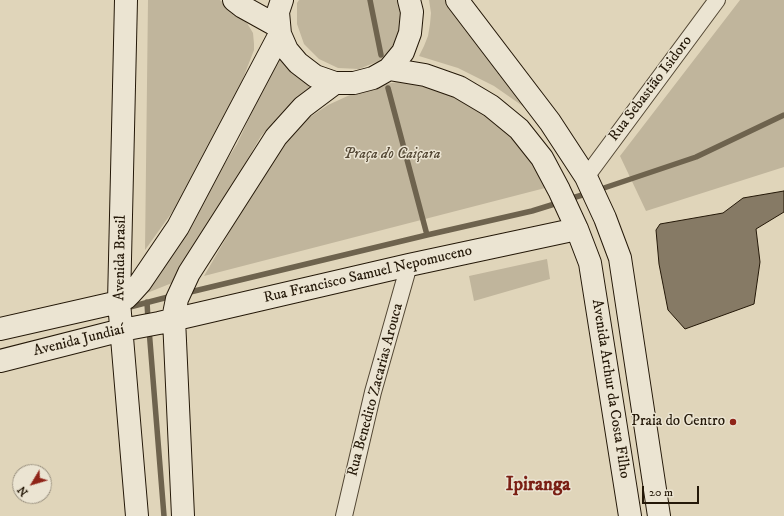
<!DOCTYPE html>
<html>
<head>
<meta charset="utf-8">
<style>
	body { margin:0 }
	#map { position:relative; width:784px; height:516px; overflow:hidden; background:#e0d5ba; font-family:"IM FELL DW Pica",serif }
	canvas { display:block }
	.north { position:absolute; left:12px; top:464px; width:40px; height:40px; box-sizing:border-box; background:#ebe4d2; border:1px solid #9b9281; border-radius:50%; rotate:232deg; font-size:11px; font-weight:700; line-height:16px; text-align:center; color:#241808 }
	.north::after { content:''; display:block; margin:auto; width:14px; height:18px; background:#8f2418; clip-path:polygon(50% 0,100% 100%,50% 72%,0 100%) }
	.scale { position:absolute; left:642px; top:486px; width:57px; height:18px; box-sizing:border-box; border:2px solid #241808; border-top:0; padding-left:5px; font-size:12px; line-height:14px; white-space:nowrap; color:#241808; -webkit-text-stroke:3px #ebe4d2; paint-order:stroke }
</style>
</head>
<body>
<div id="map">
<canvas width="784" height="516"></canvas>
<div class="north">N</div>
<div class="scale">20 m</div>
</div>
<script>
const c = document.querySelector('canvas').getContext('2d');
c.lineJoin = 'round';
function fill(path, color) {
  c.fillStyle = color;
  c.fill(path, 'evenodd');
}
function toPath(rows) {
  const path = new Path2D();
  for (const r of rows) {
    path.moveTo(r[0], r[1]);
    for (let i = 2; i < r.length; i += 2) path.lineTo(r[i], r[i + 1]);
  }
  return path;
}
function strokePath(path, color, width, dash) {
  c.strokeStyle = color;
  c.lineWidth = width;
  c.lineCap = dash ? 'butt' : 'round';
  c.setLineDash(dash || []);
  c.stroke(path);
}
function label(font, color, halo, rows, align = 'center') {
  c.font = font + ' "IM FELL DW Pica",serif';
  c.lineWidth = 3;
  c.setLineDash([]);
  c.textBaseline = 'middle';
  c.strokeStyle = halo;
  c.fillStyle = color;
  for (const [text, x, y, turn = 0] of rows) {
    c.save();
    c.translate(x, y);
    c.rotate((+turn || 0) * Math.PI / 180);
    c.textAlign = isNaN(turn) ? turn : align;
    if (halo) c.strokeText(text, 0, 0);
    c.fillText(text, 0, 0);
    c.restore();
  }
}
const green = toPath([
	[148,0,220,0,247,23,253,33,254,44,254,50,227,120,191,186,145,250],
	[299,0,401,0,403,28,394,47,379,61,359,69,338,68,319,59,304,44,297,24,297,3],
	[429,0,446,0,527,109,494,86,458,68,419,56,424,46,428,36,430,24,431,13],
	[740,0,784,0,784,167,646,211,620,156],
	[275,52,281,61,298,77,308,83,318,88,297,102,278,118,261,136,177,281,137,297,154,276,237,144,258,99],
	[402,81,433,89,462,101,488,117,512,137,532,161,549,187,204,276,269,164,295,130,310,117,328,105,352,94,376,86],
	[547,259,550,279,474,301,469,276]
]);
const stream = toPath([
	[370,0,381,55],
	[388,88,427,235],
	[598,190,696,157,784,115],
	[569,199,589,193],
	[186,293,427,235,532,211,561,202],
	[147,302,148,320],
	[126,308,172,296],
	[149,329,164,516]
]);
const building = toPath([
	[784,191,784,212,756,229,760,262,754,304,685,329,668,310,659,264,656,230,660,224,723,213,743,198,784,191]
]);
const minor = toPath([
	[586,177,717,0],
	[344,516,373,392,409,265]
]);
const secondary = toPath([
	[126,0,119,302,137,516],
	[234,0,243,7,279,27],
	[282,0,278,12,280,34,287,50,298,63,315,76,335,83,354,83,373,78,389,69,403,52,410,33,412,12,409,0],
	[457,0,550,122,586,177,605,218,620,258,659,516],
	[389,69,425,75,459,87,491,106,519,129,542,158,559,190,577,229,590,263,630,516],
	[0,329,119,302,126,298,131,293,140,283,178,227,280,34],
	[0,361,122,330,159,323,409,265,577,229],
	[183,516,174,319,174,314,177,299,189,273,276,137,303,107,335,83]
]);
const markers = [
	[733,422,4,"#8f2418"]
];
const streetNames = [
	["Rua Sebastião Isidoro",651,89,-53],
	["Avenida Brasil",121,258,-89],
	["Rua Francisco Samuel Nepomuceno",368,275,-13],
	["Avenida Jundiaí",79,341,-14],
	["Avenida Arthur da Costa Filho",610,389,81],
	["Rua Benedito Zacarias Arouca",376,390,-75]
];
const parkNames = [
	["Praça do Caiçara",392,155]
];
const poiNames = [
	["Praia do Centro",725,422]
];
const districtNames = [
	["Ipiranga",538,486]
];
fill(green, '#c0b59c');
strokePath(stream, '#6e634e', 5.5);
fill(building, '#867a65');
strokePath(building, '#241808', 1);
strokePath(minor, '#534734', 18);
strokePath(secondary, '#241808', 24);
strokePath(minor, '#ebe4d2', 16);
strokePath(secondary, '#ebe4d2', 22);
for (const [x, y, r, color] of markers) {
  const dot = new Path2D();
  dot.arc(x, y, r, 0, 2 * Math.PI);
  c.fillStyle = color;
  c.fill(dot);
  strokePath(dot, '#ebe4d2', 1.5);
}
label('15px', '#241808', '#ebe4d2', streetNames);
label('italic 15px', '#534734', '#ebe4d2', parkNames);
label('15px', '#241808', '#ebe4d2', poiNames, 'right');
label('bold 19px', '#7a1f14', '#ebe4d2', districtNames);
</script>
</body>
</html>
